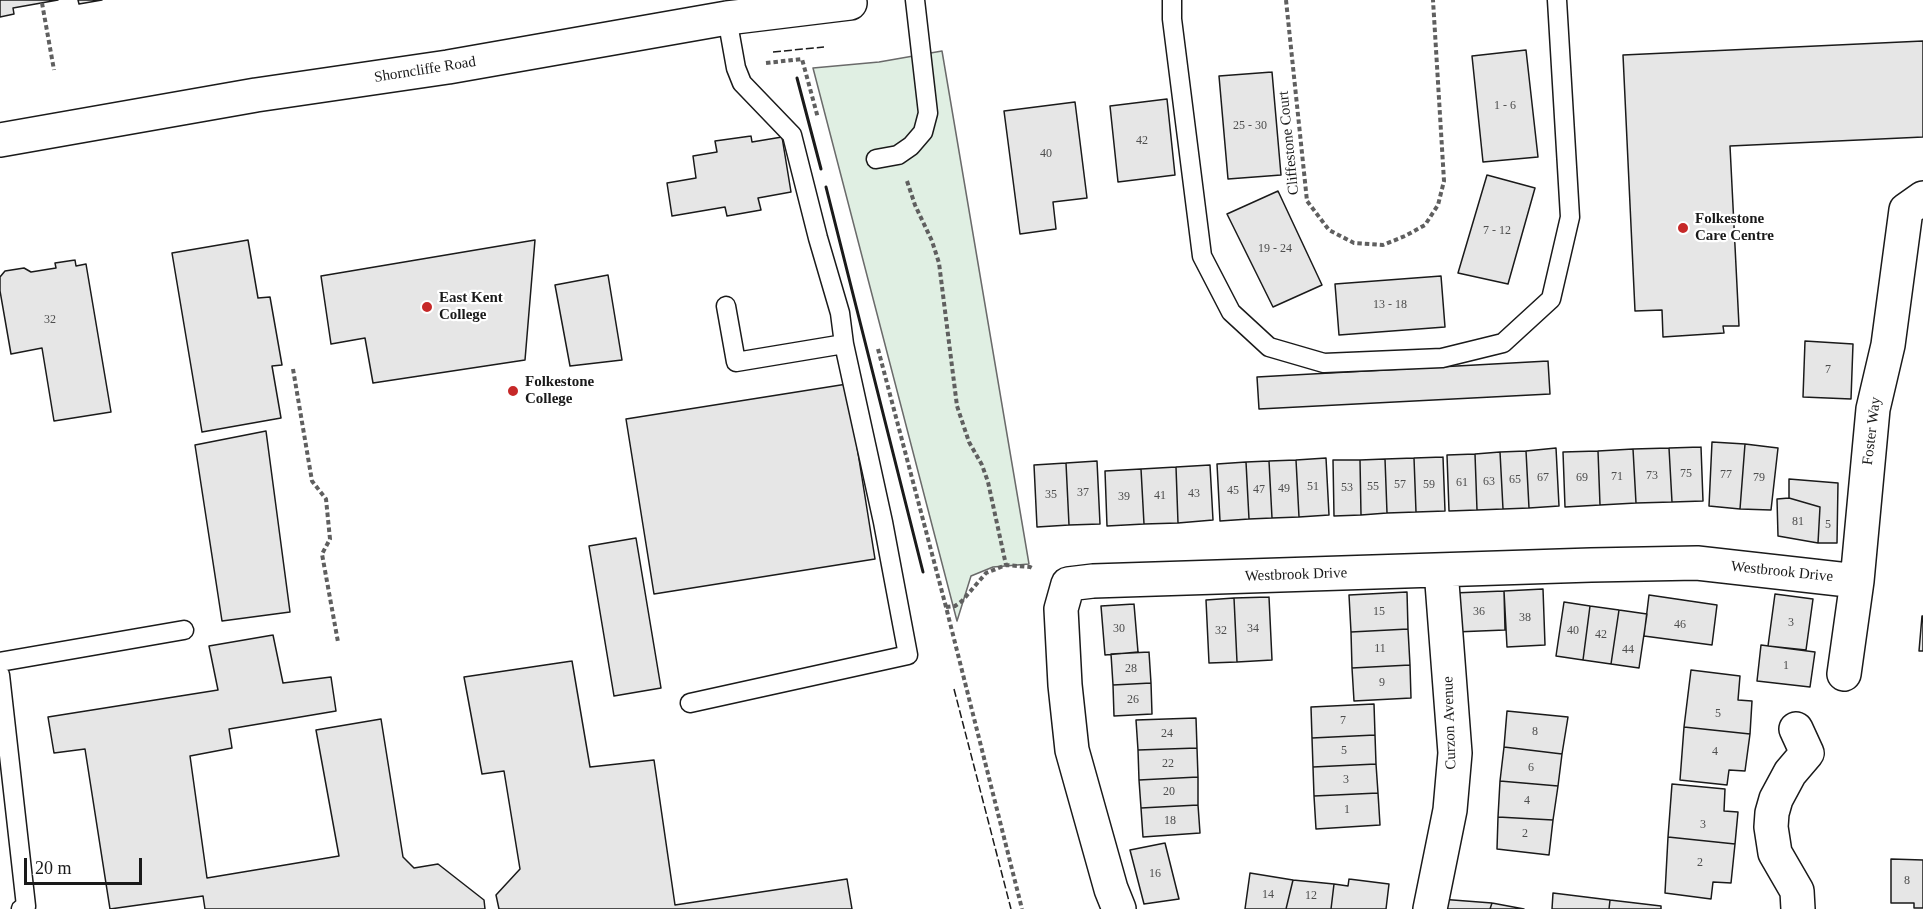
<!DOCTYPE html>
<html>
<head>
<meta charset="utf-8">
<style>
  body { margin:0 }
  #map { position:relative; width:1923px; height:909px; overflow:hidden; background:#fff; font-family:Georgia,serif }
  canvas { display:block }
  .scale { position:absolute; left:24px; top:858px; width:118px; height:27px; box-sizing:border-box; border:3px solid #1a1a1a; border-top:0; padding-left:8px; font-size:18px; line-height:21px; white-space:nowrap; color:#1a1a1a; -webkit-text-stroke:4px #fff; paint-order:stroke }
</style>
</head>
<body>
<div id="map">
<canvas width="1923" height="909"></canvas>
<div class="scale">20 m</div>
</div>
<script>
const g = document.querySelector('canvas').getContext('2d');
g.lineJoin = 'round';
function fillPath(path, color) {
  g.fillStyle = color;
  g.fill(path, 'evenodd');
}
function shape(rows) {
  const path = new Path2D();
  for (const r of rows) {
    path.moveTo(r[0], r[1]);
    for (let i = 2; i < r.length; i += 2) path.lineTo(r[i], r[i + 1]);
  }
  return path;
}
function strokePath(path, color, width, dash) {
  g.strokeStyle = color;
  g.lineWidth = width;
  g.lineCap = dash ? 'butt' : 'round';
  g.setLineDash(dash || []);
  g.stroke(path);
}
function write(font, color, halo, rows, align = 'center') {
  g.font = font + ' Georgia,serif';
  g.lineWidth = 4.5;
  g.setLineDash([]);
  g.textBaseline = 'middle';
  g.strokeStyle = halo;
  g.fillStyle = color;
  for (const [text, x, y, turn = 0] of rows) {
    g.save();
    g.translate(x, y);
    g.rotate((+turn || 0) * Math.PI / 180);
    g.textAlign = isNaN(turn) ? turn : align;
    if (halo) g.strokeText(text, 0, 0);
    g.fillText(text, 0, 0);
    g.restore();
  }
}
const green = shape([
  [942,51,1029,564,993,567,971,576,957,621,813,68,879,62,942,51]
]);
fillPath(green, '#e0efe3');
strokePath(green, '#6a6a6a', 1.5);
const building = shape([
  [0,0,58,0,13,8,14,14,0,17,0,0],
  [78,0,102,0,79,4,78,0],
  [1923,41,1923,137,1730,146,1739,326,1723,326,1724,333,1663,337,1662,310,1635,311,1623,55,1923,41],
  [1526,50,1538,157,1483,162,1472,56,1526,50],
  [1272,72,1281,175,1228,179,1219,76,1272,72],
  [1167,99,1175,175,1118,182,1110,106,1167,99],
  [1075,102,1087,198,1053,202,1056,229,1020,234,1004,111,1075,102],
  [751,136,752,142,782,137,791,192,758,198,761,210,727,216,725,207,672,216,667,183,696,178,693,156,717,152,715,141,751,136],
  [1487,175,1535,188,1508,284,1458,273,1487,175],
  [1278,191,1322,285,1273,307,1227,214,1278,191],
  [248,240,258,298,270,297,282,365,272,366,281,418,202,432,172,253,248,240],
  [535,240,525,360,373,383,365,338,331,344,321,276,535,240],
  [75,260,76,266,86,264,111,412,54,421,42,348,11,354,0,291,0,277,5,271,24,268,31,272,56,268,55,263,75,260],
  [608,275,622,360,570,366,555,285,608,275],
  [1441,276,1445,327,1339,335,1335,284,1441,276],
  [1805,341,1853,344,1851,399,1803,397,1805,341],
  [1548,361,1550,394,1259,409,1257,377,1548,361],
  [847,384,875,559,654,594,626,419,847,384],
  [266,431,290,612,222,621,195,445,266,431],
  [1712,442,1745,444,1740,509,1709,506,1712,442],
  [1745,444,1778,448,1771,510,1740,509,1745,444],
  [1701,447,1703,501,1672,502,1669,448,1701,447],
  [1556,448,1559,506,1529,508,1526,451,1556,448],
  [1669,448,1672,502,1636,503,1633,449,1669,448],
  [1633,449,1636,503,1600,505,1598,451,1633,449],
  [1526,451,1529,508,1503,509,1500,452,1526,451],
  [1598,451,1600,505,1565,507,1563,452,1598,451],
  [1500,452,1503,509,1477,510,1475,454,1500,452],
  [1475,454,1477,510,1449,511,1447,455,1475,454],
  [1443,457,1445,511,1416,512,1414,458,1443,457],
  [1326,458,1329,515,1299,517,1296,460,1326,458],
  [1414,458,1416,512,1387,513,1385,459,1414,458],
  [1385,459,1387,513,1361,515,1360,460,1385,459],
  [1296,460,1299,517,1272,518,1269,461,1296,460],
  [1333,460,1360,460,1361,515,1334,516,1333,460],
  [1097,461,1100,524,1069,525,1066,463,1097,461],
  [1269,461,1272,518,1249,519,1246,462,1269,461],
  [1246,462,1249,519,1220,521,1217,464,1246,462],
  [1066,463,1069,525,1037,527,1034,465,1066,463],
  [1210,465,1213,520,1178,523,1176,467,1210,465],
  [1176,467,1178,523,1144,524,1141,469,1176,467],
  [1141,469,1144,524,1107,526,1105,471,1141,469],
  [1789,479,1838,483,1837,543,1818,543,1820,507,1789,498,1789,479],
  [1789,498,1820,507,1818,543,1778,536,1777,499,1789,498],
  [636,538,661,688,614,696,589,546,636,538],
  [1543,589,1545,645,1507,647,1504,591,1543,589],
  [1504,591,1505,630,1455,632,1453,593,1504,591],
  [1407,592,1408,629,1351,632,1349,595,1407,592],
  [1775,594,1813,599,1806,650,1768,646,1775,594],
  [1649,595,1717,605,1712,645,1644,636,1649,595],
  [1269,597,1272,660,1237,662,1234,598,1269,597],
  [1234,598,1237,662,1209,663,1206,600,1234,598],
  [1564,602,1590,606,1583,660,1556,656,1564,602],
  [1134,604,1138,652,1105,655,1101,606,1134,604],
  [1590,606,1619,610,1611,664,1583,660,1590,606],
  [1619,610,1647,614,1639,668,1611,664,1619,610],
  [1922,616,1923,616,1923,651,1919,651,1922,616],
  [1408,629,1410,665,1352,668,1351,632,1408,629],
  [273,635,283,683,331,677,336,711,229,729,232,748,190,756,207,878,339,856,316,730,381,719,403,857,414,868,438,864,484,900,485,909,205,909,203,896,110,909,85,749,54,753,48,717,218,690,209,646,273,635],
  [1761,645,1815,652,1810,687,1757,681,1761,645],
  [1149,652,1151,683,1113,685,1111,654,1149,652],
  [572,661,590,767,654,760,675,905,847,879,852,909,499,909,496,895,520,869,504,771,482,774,464,677,572,661],
  [1410,665,1411,698,1354,701,1352,668,1410,665],
  [1691,670,1740,676,1738,700,1752,701,1750,734,1684,727,1691,670],
  [1151,683,1152,714,1114,716,1113,685,1151,683],
  [1374,704,1375,735,1312,738,1311,707,1374,704],
  [1507,711,1568,717,1562,754,1504,747,1507,711],
  [1196,718,1197,748,1138,750,1136,720,1196,718],
  [1684,727,1750,734,1745,771,1729,770,1727,785,1680,780,1684,727],
  [1375,735,1376,764,1313,767,1312,738,1375,735],
  [1504,747,1562,754,1558,786,1500,781,1504,747],
  [1197,748,1198,777,1139,780,1138,750,1197,748],
  [1376,764,1378,793,1314,796,1313,767,1376,764],
  [1198,777,1198,805,1141,808,1139,780,1198,777],
  [1500,781,1558,786,1553,820,1498,817,1500,781],
  [1672,784,1725,789,1724,811,1738,812,1735,844,1668,837,1672,784],
  [1378,793,1380,825,1316,829,1314,796,1378,793],
  [1198,805,1200,833,1143,837,1141,808,1198,805],
  [1498,817,1553,820,1549,855,1497,849,1498,817],
  [1668,837,1735,844,1731,883,1713,882,1711,899,1665,893,1668,837],
  [1165,843,1179,899,1144,904,1130,850,1165,843],
  [1891,859,1923,860,1923,908,1914,908,1914,903,1891,903,1891,859],
  [1250,873,1293,880,1286,909,1245,909,1250,873],
  [1349,879,1389,884,1386,909,1331,909,1334,884,1348,886,1349,879],
  [1293,880,1334,884,1331,909,1286,909,1293,880],
  [1553,893,1610,900,1609,909,1552,909,1553,893],
  [1440,899,1492,903,1490,909,1439,909,1440,899],
  [1610,900,1661,906,1661,909,1609,909,1610,900],
  [1492,903,1524,909,1490,909,1492,903]
]);
fillPath(building, '#e6e6e6');
strokePath(building, '#1a1a1a', 1.5);
const lane = shape([
  [1172,0,1172,19,1202,256,1231,312,1269,347,1324,363,1442,358,1503,343,1551,299,1570,217,1557,0],
  [876,159,898,155,911,146,923,132,928,113,915,0],
  [726,306,736,362,844,344],
  [0,662,184,630],
  [0,675,26,906,21,909],
  [690,703,908,655,883,522,844,344,840,313,818,238,792,135,742,83,736,68,727,18]
]);
const street = shape([
  [1844,674,1857,581,1873,409,1888,345,1906,210,1923,198],
  [1796,729,1807,753,1790,773,1776,799,1772,813,1771,827,1775,853,1797,891,1798,909],
  [1119,909,1111,889,1072,750,1065,685,1061,609,1068,584,1093,581,1591,565,1697,563,1857,581],
  [1430,909,1450,810,1455,753,1441,570]
]);
const highway = shape([
  [0,140,256,95,448,67,727,18,850,3,849,0]
]);
strokePath(lane, '#1a1a1a', 21);
strokePath(street, '#1a1a1a', 36);
strokePath(highway, '#1a1a1a', 36);
strokePath(shape([
  [1286,0,1307,201,1329,230,1354,243,1383,245,1405,236,1425,225,1438,205,1444,181,1433,0],
  [42,3,54,70],
  [766,63,802,59,818,118],
  [907,181,915,205,932,241,939,263,957,406,969,442,982,465,988,482,1006,565],
  [878,349,946,607,1022,909],
  [293,369,312,481,326,499,330,539,322,554,338,642],
  [946,607,955,606,962,601,986,573,1006,565,1030,567,1034,569]
]), '#5f5f5f', 4, [4.5, 3]);
strokePath(lane, '#fff', 18);
strokePath(street, '#fff', 33);
strokePath(highway, '#fff', 33);
strokePath(shape([
  [773,52,824,47],
  [954,689,1011,909]
]), '#1a1a1a', 1.5, [8, 3]);
strokePath(shape([
  [797,78,821,169],
  [826,187,923,572]
]), '#1a1a1a', 3);
for (const [x, y, r, color] of [
  [1683,228,6,"#c62828"],
  [427,307,6,"#c62828"],
  [513,391,6,"#c62828"]
]) {
  const dot = new Path2D();
  dot.arc(x, y, r, 0, 2 * Math.PI);
  g.fillStyle = color;
  g.fill(dot);
  strokePath(dot, '#fff', 2);
}
write('12px', '#4d4d4d', null, [
  ["1 - 6",1505,106],
  ["25 - 30",1250,126],
  ["42",1142,141],
  ["40",1046,154],
  ["7 - 12",1497,231],
  ["19 - 24",1275,249],
  ["13 - 18",1390,305],
  ["32",50,320],
  ["7",1828,370],
  ["75",1686,474],
  ["77",1726,475],
  ["73",1652,476],
  ["71",1617,477],
  ["67",1543,478],
  ["69",1582,478],
  ["79",1759,478],
  ["65",1515,480],
  ["63",1489,482],
  ["61",1462,483],
  ["57",1400,485],
  ["59",1429,485],
  ["51",1313,487],
  ["55",1373,487],
  ["53",1347,488],
  ["49",1284,489],
  ["47",1259,490],
  ["45",1233,491],
  ["37",1083,493],
  ["43",1194,494],
  ["35",1051,495],
  ["41",1160,496],
  ["39",1124,497],
  ["81",1798,522],
  ["5",1828,525],
  ["15",1379,612],
  ["36",1479,612],
  ["38",1525,618],
  ["3",1791,623],
  ["46",1680,625],
  ["30",1119,629],
  ["34",1253,629],
  ["32",1221,631],
  ["40",1573,631],
  ["42",1601,635],
  ["11",1380,649],
  ["44",1628,650],
  ["1",1786,666],
  ["28",1131,669],
  ["9",1382,683],
  ["26",1133,700],
  ["5",1718,714],
  ["7",1343,721],
  ["8",1535,732],
  ["24",1167,734],
  ["5",1344,751],
  ["4",1715,752],
  ["22",1168,764],
  ["6",1531,768],
  ["3",1346,780],
  ["20",1169,792],
  ["4",1527,801],
  ["1",1347,810],
  ["18",1170,821],
  ["3",1703,825],
  ["2",1525,834],
  ["2",1700,863],
  ["16",1155,874],
  ["8",1907,881],
  ["14",1268,895],
  ["12",1311,896]
]);
write('15px', '#1a1a1a', '#fff', [
  ["Shorncliffe Road",425,70,-9],
  ["Cliffestone Court",1289,143,-96],
  ["Foster Way",1872,431,-83],
  ["Westbrook Drive",1782,572,6],
  ["Westbrook Drive",1296,575,-2],
  ["Curzon Avenue",1450,723,-92]
]);
write('bold 15px', '#1a1a1a', '#fff', [
  ["Folkestone",1695,219],
  ["Care Centre",1695,236],
  ["East Kent",439,298],
  ["College",439,315],
  ["Folkestone",525,382],
  ["College",525,399]
], 'left');
</script>
</body>
</html>
